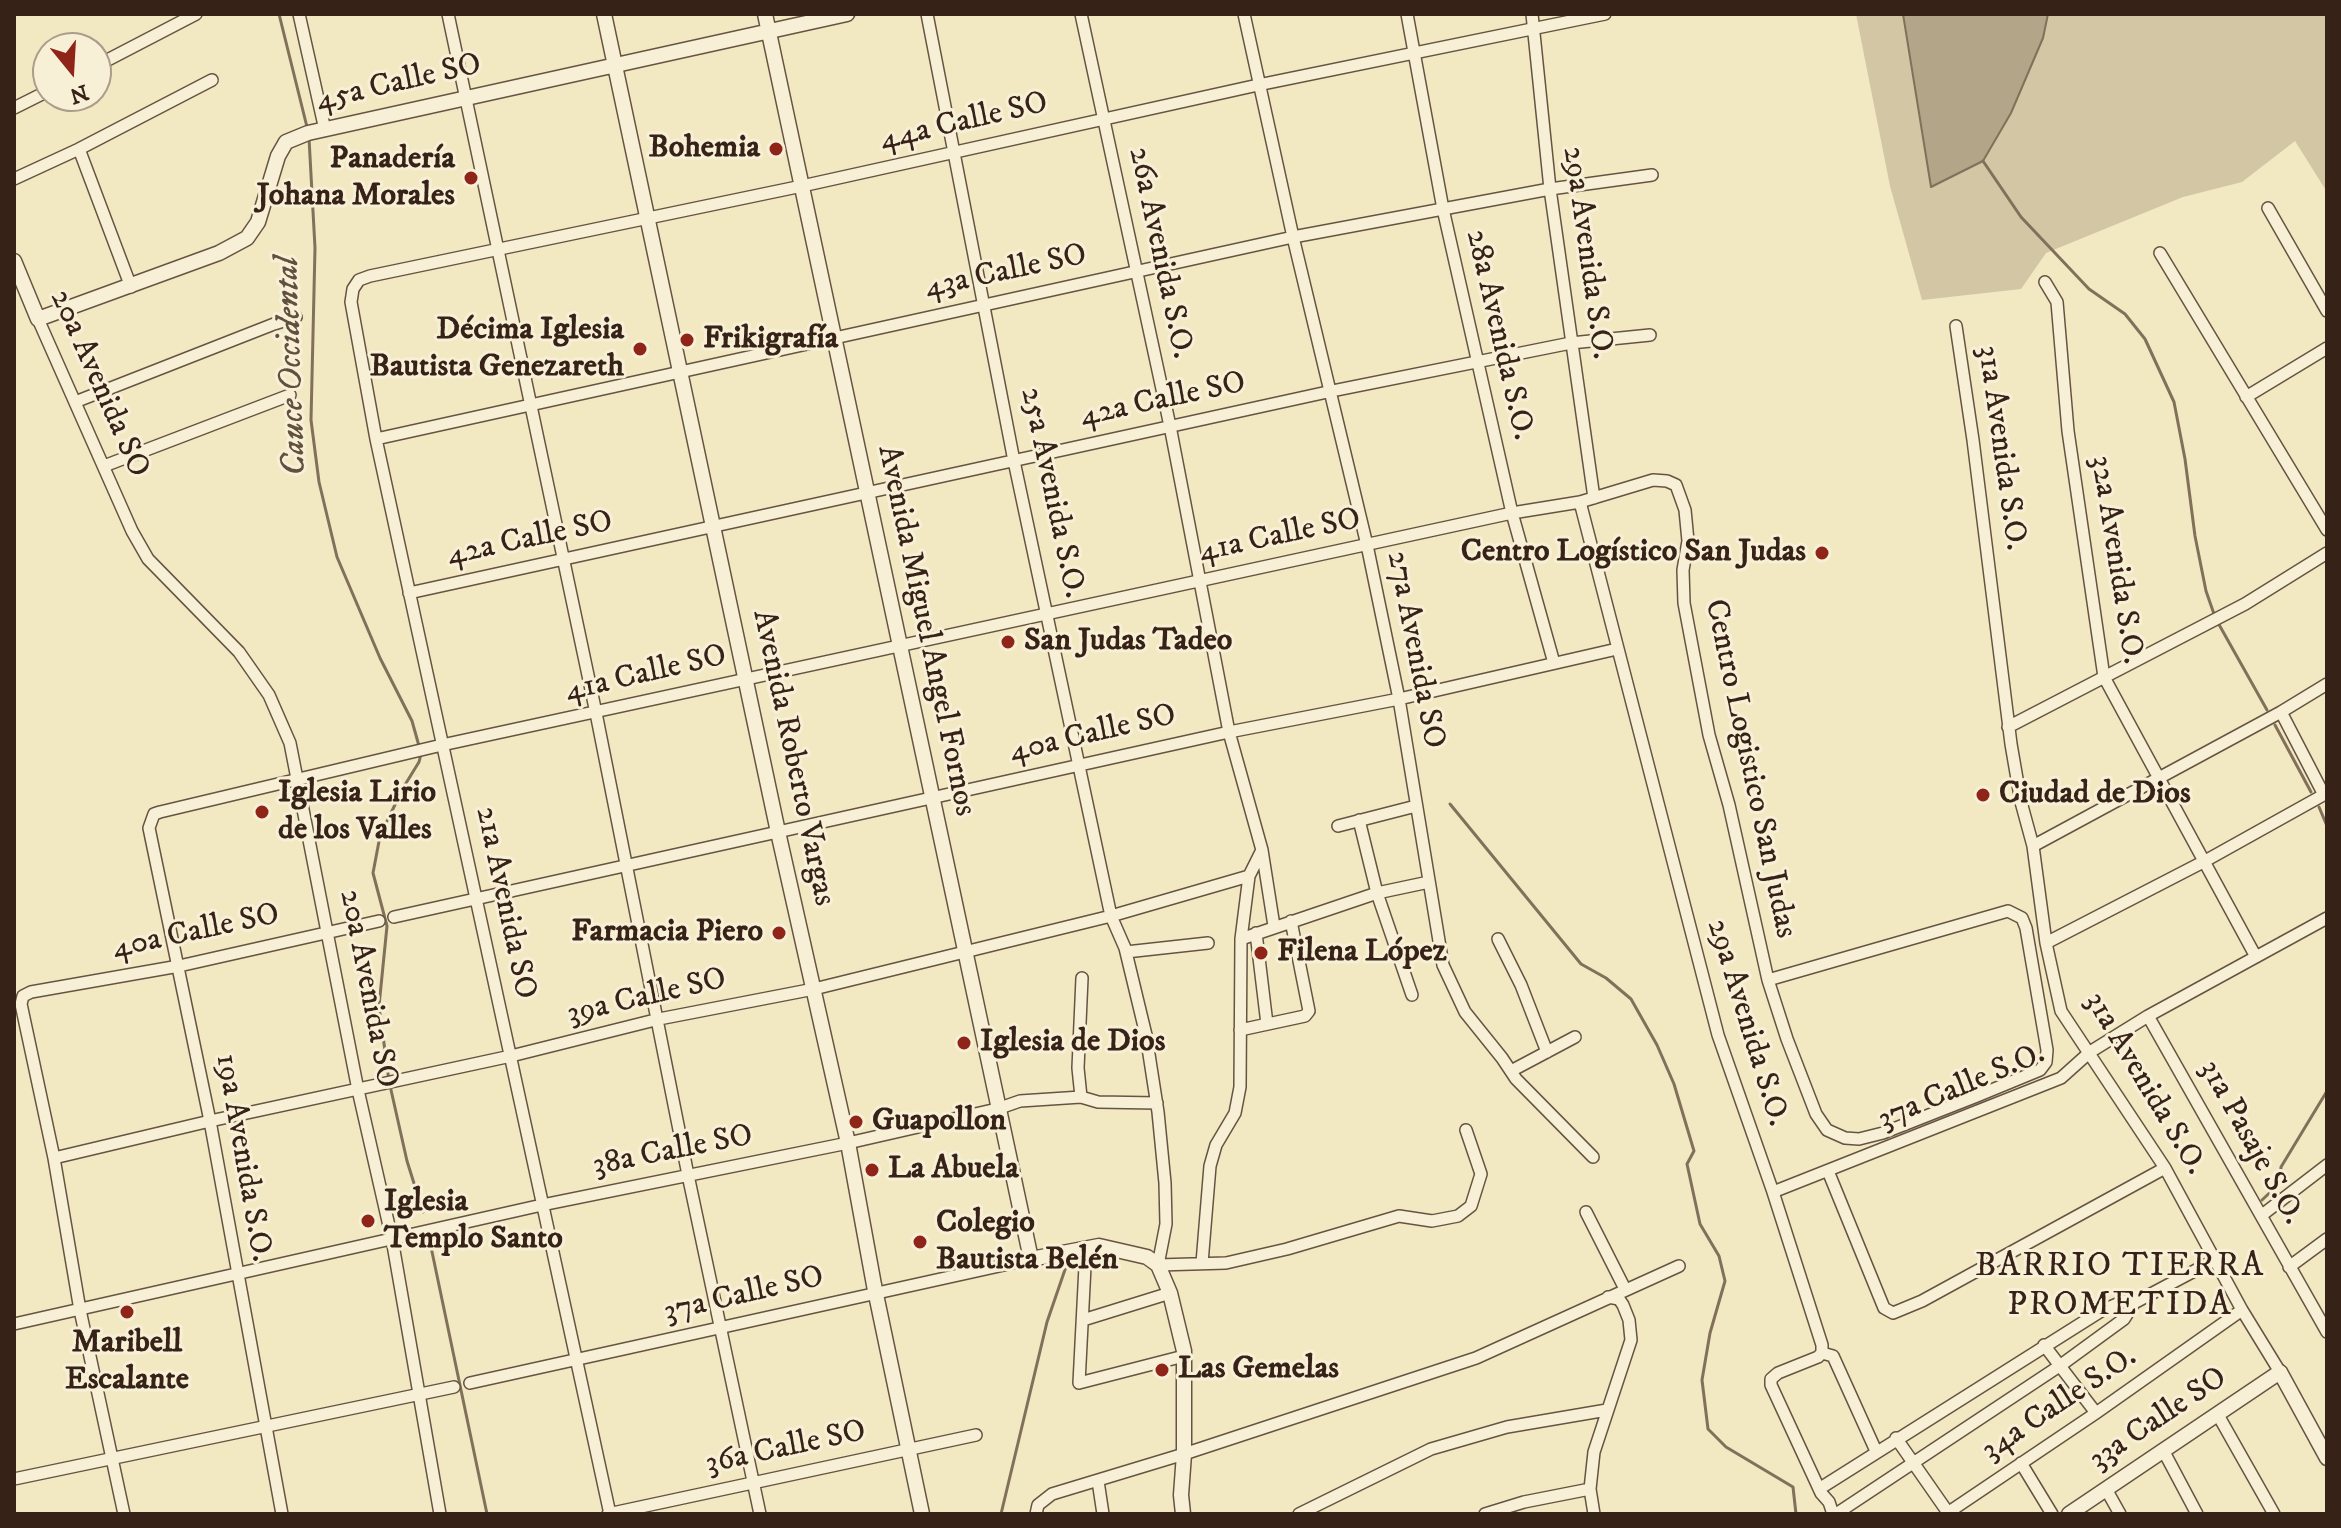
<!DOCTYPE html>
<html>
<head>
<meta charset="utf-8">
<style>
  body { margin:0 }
  #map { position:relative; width:2341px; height:1528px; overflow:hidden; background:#f2e8c2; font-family:"IM FELL DW Pica",serif }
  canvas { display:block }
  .frame { position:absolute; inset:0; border:16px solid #372217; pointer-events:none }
  .north { position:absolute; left:32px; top:32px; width:80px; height:80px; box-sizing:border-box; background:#f7f0d7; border:2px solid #aa9e8a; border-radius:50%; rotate:162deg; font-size:22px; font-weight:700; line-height:32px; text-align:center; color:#372217 }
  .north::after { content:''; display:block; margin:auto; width:28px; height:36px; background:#8f2418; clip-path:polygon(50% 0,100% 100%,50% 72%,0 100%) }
</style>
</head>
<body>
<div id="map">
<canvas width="2341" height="1528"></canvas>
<div class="frame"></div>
<div class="north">N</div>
</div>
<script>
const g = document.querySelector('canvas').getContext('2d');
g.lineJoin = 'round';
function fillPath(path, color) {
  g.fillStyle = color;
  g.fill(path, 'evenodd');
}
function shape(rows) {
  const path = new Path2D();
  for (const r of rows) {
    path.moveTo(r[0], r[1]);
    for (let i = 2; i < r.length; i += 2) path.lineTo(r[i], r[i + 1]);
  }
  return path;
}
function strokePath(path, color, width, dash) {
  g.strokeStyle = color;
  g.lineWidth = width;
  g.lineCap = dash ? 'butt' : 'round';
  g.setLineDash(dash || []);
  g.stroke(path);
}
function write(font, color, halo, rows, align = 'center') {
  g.font = font + ' "IM FELL DW Pica",serif';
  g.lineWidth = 6;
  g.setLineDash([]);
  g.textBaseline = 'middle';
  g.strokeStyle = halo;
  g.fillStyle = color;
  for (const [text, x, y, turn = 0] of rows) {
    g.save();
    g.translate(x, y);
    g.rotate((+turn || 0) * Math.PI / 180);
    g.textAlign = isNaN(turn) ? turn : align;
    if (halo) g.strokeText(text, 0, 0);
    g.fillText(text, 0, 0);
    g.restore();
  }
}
fillPath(shape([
  [1856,14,2327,14,2327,192,2295,141,2242,182,2183,197,2046,253,2021,289,1922,300,1890,186]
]), '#d2c6a5');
const water = shape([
  [1903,14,2048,14,2043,38,2011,113,1983,161,1931,187,1903,14]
]);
fillPath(water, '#b2a588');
strokePath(water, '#81715b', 2);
strokePath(shape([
  [279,14,307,127],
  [309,138,315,248,311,420,319,482,337,557,380,658,412,721,419,746],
  [1983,161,2021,217,2089,289,2125,314,2145,339,2174,402,2185,459,2195,536,2206,591,2214,614],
  [2217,621,2267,710],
  [2275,725,2311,792],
  [421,754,419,762,403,788,380,836,373,873,387,926,379,1006,389,1081,407,1161,423,1212],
  [1450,804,1581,964,1606,978,1631,999,1657,1045,1674,1084,1694,1151,1687,1164,1700,1224,1719,1256,1725,1281,1710,1333,1702,1380,1708,1429,1726,1447,1793,1487,1796,1514],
  [2319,807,2327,826],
  [2262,1200,2280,1183,2281,1167,2327,1091],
  [431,1247,487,1514],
  [1001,1514,1047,1322,1069,1258]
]), '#81715b', 3);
const minor = shape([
  [299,14,325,130],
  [448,14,596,713,688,1175,760,1514],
  [927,14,1014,461,1111,916,1125,948,1146,1035,1158,1112,1165,1183,1166,1224,1158,1265,1226,1263,1287,1249,1399,1216,1432,1221,1458,1216,1471,1206,1481,1174,1466,1130],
  [1081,14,1170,426,1229,732,1262,850,1274,926],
  [1244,14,1293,237,1367,545,1399,699,1443,965,1465,1012,1502,1058,1516,1079,1593,1157],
  [1407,14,1443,209,1512,513,1554,663],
  [1532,14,1550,189,1594,498],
  [96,66,196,14],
  [14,108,48,91],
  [79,149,131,287],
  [14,179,79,149,212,80],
  [2268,208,2327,311],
  [2160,253,2327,530],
  [2045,282,2057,302,2068,431,2104,677,2256,957],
  [38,319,132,531,148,559,239,652,269,695,290,743,358,1090,392,1239,440,1514],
  [1956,326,1973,440,2011,744,2021,802,2033,846,2046,943,2061,1011,2165,1168,2242,1310,2280,1372],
  [2246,397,2327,348],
  [75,402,274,324,296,317],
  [376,439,1293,237,1550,189,1652,175],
  [104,466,290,395],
  [1580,502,1718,1035,1773,1192,1822,1345,1822,1353,1818,1357,1778,1373,1771,1379,1771,1385,1821,1493,1829,1502,1833,1514],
  [409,593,1332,391,1571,343,1650,335],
  [2281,712,2324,795],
  [2008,727,2245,604,2327,553],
  [1359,820,1377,893,1412,995],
  [1338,826,1416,806],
  [2033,846,2281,712,2327,684],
  [394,917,1229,732,1399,699,1617,649],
  [1256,933,1267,1024],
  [1241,939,1377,893,1429,882],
  [1498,939,1521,985,1547,1052],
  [2046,943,2205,861,2327,793],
  [1126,952,1208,943],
  [2148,1016,2327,1332],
  [1240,1030,1305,1016,1309,1011,1291,921],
  [1511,1071,1575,1037],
  [1081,1097,1078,1068,1082,978],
  [54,1158,210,1121,511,1056,659,1019,814,989,1111,916,1249,876],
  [1828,1171,1884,1308,1893,1313,1922,1301,2165,1168],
  [1773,1192,2061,1078,2090,1052,2148,1016,2327,918],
  [1586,1212,1625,1289],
  [2262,1215,2327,1165],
  [1086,1247,1079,1383,1184,1356],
  [1202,1263,1210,1166,1216,1145,1235,1113,1240,1087,1241,939,1249,876,1262,850],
  [2289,1267,2327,1239],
  [1083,1320,1170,1293],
  [14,1324,542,1205,848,1143,997,1109,1020,1101,1081,1097,1098,1102,1157,1103],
  [2044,1345,2096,1413],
  [1822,1353,1833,1356,1876,1451],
  [470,1383,1031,1259],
  [2218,1415,2274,1514],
  [1896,1438,1949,1514],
  [2163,1450,2197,1514],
  [2021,1463,2052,1514],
  [14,1479,454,1387],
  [1098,1481,1103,1514],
  [1819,1489,2101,1311,2124,1301,2134,1303],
  [2106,1489,2120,1514],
  [124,1514,80,1310,54,1158,21,1004,23,996,31,992,179,966,379,921],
  [282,1514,210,1121,149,828,154,814,160,812,442,745,1512,513,1580,502,1653,480,1667,481,1676,485,1685,510,1688,541,1683,570,1684,603,1709,735,1729,805,1768,980,1787,1039,1816,1114,1827,1130,1845,1138,1859,1139,1883,1133,1977,1096,2040,1070,2046,1062,2047,1050,2026,928,2022,918,2008,911,1768,980],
  [608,1514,976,1435],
  [610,1514,376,439,351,302,353,289,359,280,370,276,802,186,1258,85,1605,14],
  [1036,1514,1038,1505,1052,1494,1184,1454,1476,1358,1679,1266],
  [1299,1514,1431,1449,1507,1427,1607,1410],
  [1485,1514,1524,1502,1590,1489],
  [1594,1514,1590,1489,1594,1452,1631,1340,1629,1320,1623,1305,1619,1299,1608,1297],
  [1836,1514,2061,1365,2124,1319,2134,1303,2215,1260],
  [1946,1514,2096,1413,2242,1310]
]);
const tertiary = shape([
  [604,14,778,832,848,1143,874,1285,922,1514],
  [765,14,1031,1259,1099,1246,1147,1257,1158,1265,1170,1293,1184,1351,1184,1454,1181,1495,1183,1514],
  [14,261,38,319,219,253,247,238,258,222,278,156,286,142,308,133,847,14],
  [2069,1514,2280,1372,2327,1458]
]);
strokePath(minor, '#665442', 14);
strokePath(tertiary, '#665442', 17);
strokePath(minor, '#f7f0d7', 11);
strokePath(tertiary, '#f7f0d7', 14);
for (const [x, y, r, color] of [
  [776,149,8,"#8f2418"],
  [471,178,8,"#8f2418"],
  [687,340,8,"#8f2418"],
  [640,349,8,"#8f2418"],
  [1822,553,8,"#8f2418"],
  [1008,642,8,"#8f2418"],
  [1983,795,8,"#8f2418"],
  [262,812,8,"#8f2418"],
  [779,933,8,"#8f2418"],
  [1261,953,8,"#8f2418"],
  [964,1043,8,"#8f2418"],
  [856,1122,8,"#8f2418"],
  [872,1170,8,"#8f2418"],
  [368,1221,8,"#8f2418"],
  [920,1242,8,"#8f2418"],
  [127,1312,8,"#8f2418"],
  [1162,1370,8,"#8f2418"]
]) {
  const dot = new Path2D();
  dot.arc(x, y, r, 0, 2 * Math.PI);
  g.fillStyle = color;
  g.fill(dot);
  strokePath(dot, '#f7f0d7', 3);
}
write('32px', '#372217', '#f7f0d7', [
  ["45a Calle SO",399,84,-13],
  ["44a Calle SO",964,123,-13],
  ["26a Avenida S.O.",1159,253,78],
  ["29a Avenida S.O.",1586,253,82],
  ["43a Calle SO",1006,273,-12],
  ["28a Avenida S.O.",1498,335,77],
  ["20a Avenida SO",98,384,66],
  ["42a Calle SO",1163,401,-12],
  ["31a Avenida S.O.",2000,448,82],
  ["25a Avenida S.O.",1051,493,78],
  ["41a Calle SO",1280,537,-12],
  ["42a Calle SO",530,540,-12],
  ["32a Avenida S.O.",2115,560,81],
  ["Avenida Miguel Angel Fornos",925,631,78],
  ["27a Avenida SO",1414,650,79],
  ["41a Calle SO",646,675,-13],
  ["40a Calle SO",1093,735,-13],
  ["Avenida Roberto Vargas",792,758,78],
  ["Centro Logistico San Judas",1749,769,78],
  ["21a Avenida SO",504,903,78],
  ["40a Calle SO",196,933,-12],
  ["20a Avenida SO",367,989,79],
  ["39a Calle SO",647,998,-13],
  ["29a Avenida S.O.",1746,1023,73],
  ["31a Avenida S.O.",2144,1084,59],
  ["37a Calle S.O.",1962,1088,-23],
  ["31a Pasaje S.O.",2250,1143,61],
  ["38a Calle SO",673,1152,-11],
  ["19a Avenida S.O.",242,1158,80],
  ["37a Calle SO",744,1296,-13],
  ["34a Calle S.O.",2060,1405,-34],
  ["33a Calle SO",2159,1420,-34],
  ["36a Calle SO",786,1449,-12]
]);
write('bold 32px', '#372217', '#f7f0d7', [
  ["Bohemia",760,149,"right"],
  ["Panadería",455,160,"right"],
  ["Johana Morales",455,197,"right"],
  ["Décima Iglesia",624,331,"right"],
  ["Bautista Genezareth",624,368,"right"],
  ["Frikigrafía",703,340],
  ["Centro Logístico San Judas",1806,553,"right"],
  ["San Judas Tadeo",1024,642],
  ["Iglesia Lirio",278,794],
  ["de los Valles",278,831],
  ["Ciudad de Dios",1999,795],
  ["Farmacia Piero",763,933,"right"],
  ["Filena López",1277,953],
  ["Iglesia de Dios",980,1043],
  ["Guapollon",872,1122],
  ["La Abuela",888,1170],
  ["Iglesia",384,1203],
  ["Templo Santo",384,1240],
  ["Colegio",936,1224],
  ["Bautista Belén",936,1261],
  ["Maribell",127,1344,"center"],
  ["Escalante",127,1381,"center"],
  ["Las Gemelas",1178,1370]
], 'left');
write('italic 34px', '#62503f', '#f7f0d7', [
  ["Cauce Occidental",293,366,-92]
]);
g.letterSpacing = '2px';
write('34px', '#372217', '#f7f0d7', [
  ["BARRIO TIERRA",2120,1268],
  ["PROMETIDA",2120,1307]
]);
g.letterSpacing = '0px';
</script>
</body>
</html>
